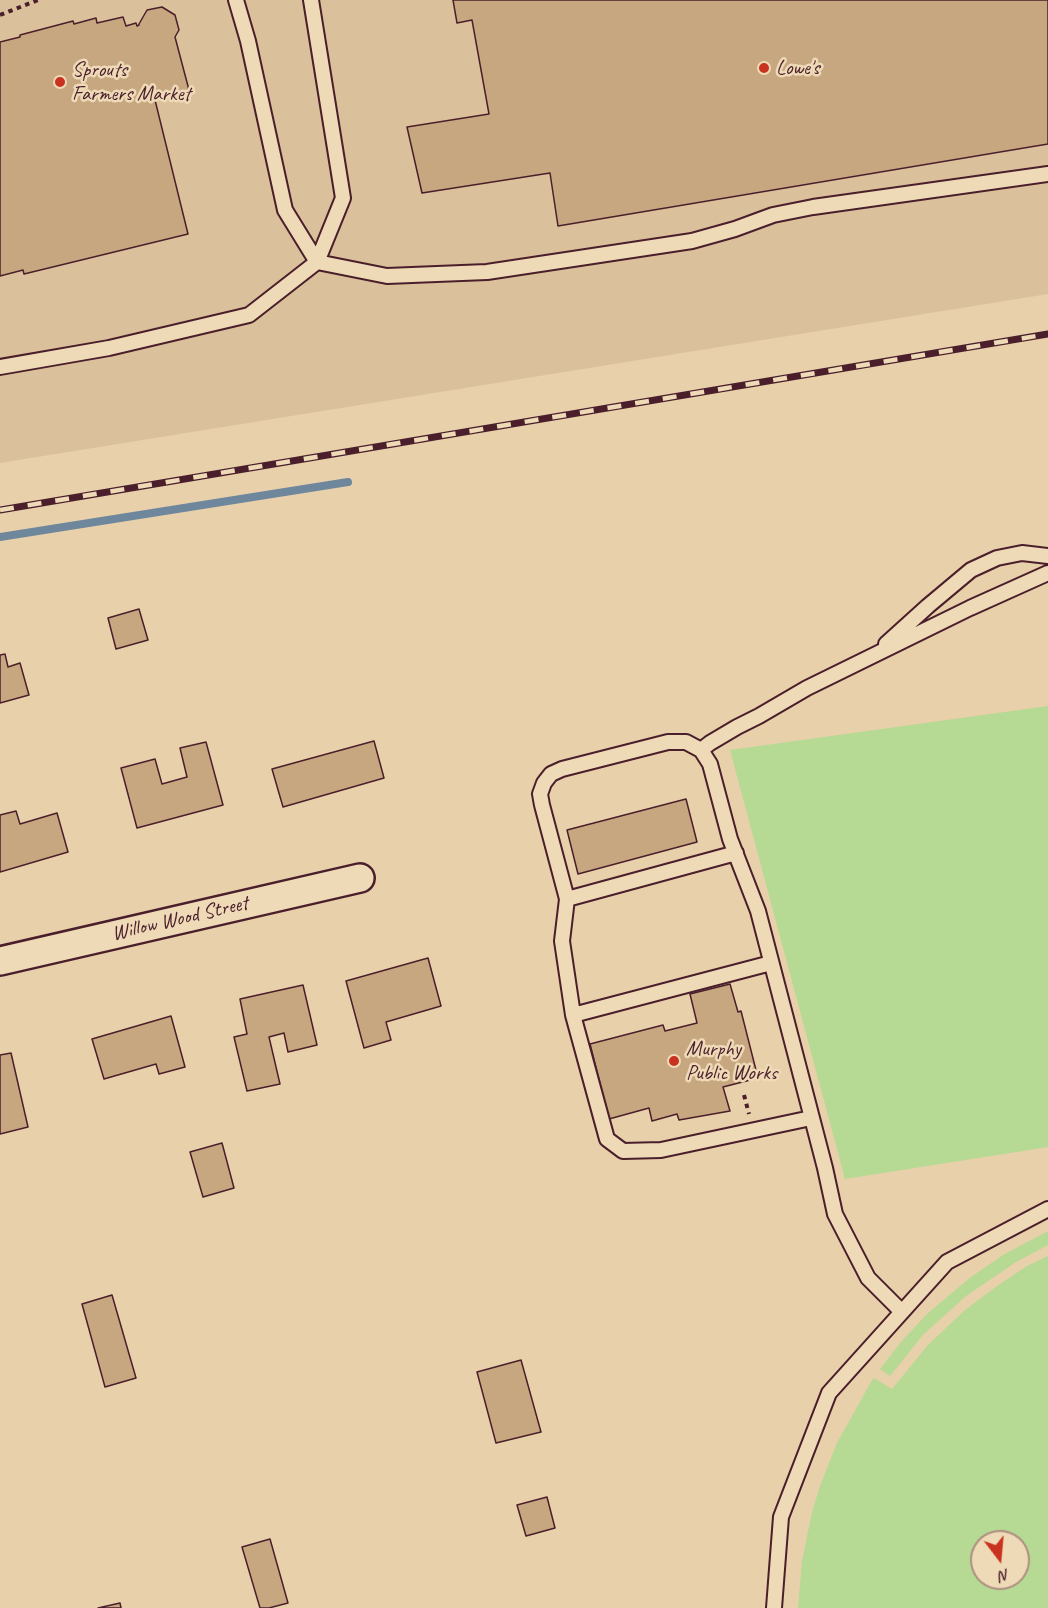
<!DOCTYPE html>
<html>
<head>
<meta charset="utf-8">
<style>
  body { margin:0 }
  #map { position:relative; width:1048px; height:1608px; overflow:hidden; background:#e8d0aa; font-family:Caveat,sans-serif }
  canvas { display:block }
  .north { position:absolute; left:970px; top:1530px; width:60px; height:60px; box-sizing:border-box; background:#efdab8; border:2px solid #ad8f80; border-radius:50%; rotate:164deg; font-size:16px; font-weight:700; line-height:24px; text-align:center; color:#4a1f2b }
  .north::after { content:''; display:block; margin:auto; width:21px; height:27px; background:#c8321e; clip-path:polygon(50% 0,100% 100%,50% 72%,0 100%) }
</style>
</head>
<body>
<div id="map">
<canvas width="1048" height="1608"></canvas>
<div class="north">N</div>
</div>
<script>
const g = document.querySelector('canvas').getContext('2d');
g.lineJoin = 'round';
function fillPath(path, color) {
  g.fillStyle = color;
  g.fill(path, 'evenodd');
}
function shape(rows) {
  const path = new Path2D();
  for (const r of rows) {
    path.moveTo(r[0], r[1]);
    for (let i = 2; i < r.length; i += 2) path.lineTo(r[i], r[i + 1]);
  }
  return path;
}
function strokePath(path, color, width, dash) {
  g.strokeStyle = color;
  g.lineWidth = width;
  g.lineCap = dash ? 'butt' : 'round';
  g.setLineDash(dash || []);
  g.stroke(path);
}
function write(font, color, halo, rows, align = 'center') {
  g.font = font + ' Caveat,sans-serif';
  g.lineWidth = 5;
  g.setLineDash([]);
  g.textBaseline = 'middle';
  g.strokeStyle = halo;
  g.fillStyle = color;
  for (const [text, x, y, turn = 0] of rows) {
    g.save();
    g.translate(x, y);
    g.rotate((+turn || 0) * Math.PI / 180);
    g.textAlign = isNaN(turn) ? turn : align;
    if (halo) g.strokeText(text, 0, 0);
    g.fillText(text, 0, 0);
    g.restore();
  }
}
fillPath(shape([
  [0,0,1048,0,1048,294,0,463]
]), '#dbc19b');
fillPath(shape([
  [1048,706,1048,1147,845,1179,730,750],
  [1048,1231,1048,1245,1016,1262,966,1296,923,1335,890,1376,880,1369,901,1342,927,1314,971,1277,1003,1255],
  [1048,1256,1048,1608,798,1608,802,1561,812,1512,820,1486,837,1443,871,1382,874,1378,892,1389,928,1345,965,1310,997,1286,1027,1266],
  [982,1542,1018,1542,1018,1578,982,1578]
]), '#b6d993');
strokePath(shape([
  [0,537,348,482]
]), '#6f879d', 8);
const building = shape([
  [453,0,1048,0,1048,144,558,226,550,173,422,193,407,127,489,114,472,20,457,23,453,0],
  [162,7,175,15,179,30,175,37,189,90,155,100,188,234,24,274,23,270,0,276,0,42,20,37,20,35,73,21,74,24,96,18,97,23,123,17,126,26,136,23,137,26,139,25,139,24,147,10,162,7],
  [139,609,148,640,116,649,108,618,139,609],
  [5,654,8,667,20,663,29,695,0,703,0,655,5,654],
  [374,741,384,778,283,807,272,769,374,741],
  [206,742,223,805,137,828,121,768,155,759,162,784,187,777,180,748,206,742],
  [686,799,697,842,578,874,567,830,686,799],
  [16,811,20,824,57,813,68,852,0,872,0,815,16,811],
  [428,958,441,1006,386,1022,391,1040,364,1048,346,981,428,958],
  [730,984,738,1012,741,1011,758,1078,723,1087,730,1111,679,1120,677,1114,652,1121,649,1108,609,1119,590,1044,663,1025,665,1031,697,1023,690,994,730,984],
  [303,985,317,1045,288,1052,284,1033,269,1037,280,1084,247,1091,234,1037,247,1034,240,999,303,985],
  [171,1016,185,1067,159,1074,156,1064,104,1079,92,1039,171,1016],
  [11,1053,28,1127,0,1134,0,1055,11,1053],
  [222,1143,234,1188,203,1197,190,1152,222,1143],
  [112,1295,136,1378,105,1387,82,1304,112,1295],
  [521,1360,541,1432,496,1443,477,1372,521,1360],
  [547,1497,555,1528,526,1536,517,1505,547,1497],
  [270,1539,288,1603,269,1608,260,1608,242,1547,270,1539],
  [120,1603,121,1608,98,1608,120,1603]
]);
fillPath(building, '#c7a77f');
strokePath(building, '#4a1f2b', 1.5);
const lane = shape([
  [236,0,248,41,285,210,317,262,387,276,487,272,692,241,735,229,773,215,813,207,1048,174],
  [0,367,109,348,249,315,317,262,343,198,311,0],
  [886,644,928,606,971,570,997,558,1022,553,1048,556],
  [701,750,710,743,737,727,759,716,807,688,970,608,1048,573],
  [567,899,736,853],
  [573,1015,771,963],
  [811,1118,661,1150,623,1151,607,1139,573,1015,562,941,567,899,542,805,540,794,544,783,551,774,562,769,668,742,686,742,701,750,710,764,730,839,758,911,825,1168,835,1214,868,1278,902,1312],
  [774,1608,781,1517,829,1393,947,1262,1048,1209]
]);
const street = shape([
  [0,961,360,878]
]);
strokePath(lane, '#4a1f2b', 18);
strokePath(street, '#4a1f2b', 32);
strokePath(shape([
  [0,15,38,0],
  [744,1095,749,1114]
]), '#4a1f2b', 4, [4.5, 4.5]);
strokePath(lane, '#efdab8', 14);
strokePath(street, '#efdab8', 27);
const rail = shape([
  [0,510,1048,334]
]);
strokePath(rail, '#4a1f2b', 7);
strokePath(rail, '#efdab8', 4.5, [14]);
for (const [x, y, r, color] of [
  [764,68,6,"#c8321e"],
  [60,82,6,"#c8321e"],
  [674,1061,6,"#c8321e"]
]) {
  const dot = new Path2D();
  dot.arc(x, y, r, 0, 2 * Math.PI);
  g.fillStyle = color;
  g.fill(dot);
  strokePath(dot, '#efdab8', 2);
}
write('21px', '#4a1f2b', '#efdab8', [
  ["Lowe's",776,68],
  ["Sprouts",72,70],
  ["Farmers Market",72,94],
  ["Murphy",686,1049],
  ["Public Works",686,1073]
], 'left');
write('21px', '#4a1f2b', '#efdab8', [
  ["Willow Wood Street",180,919,-13]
]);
</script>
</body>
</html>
